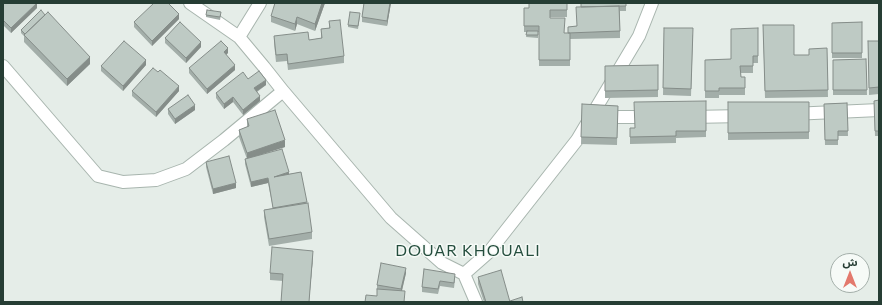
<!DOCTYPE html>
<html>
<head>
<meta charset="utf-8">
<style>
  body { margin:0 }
  #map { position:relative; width:882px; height:305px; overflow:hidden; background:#e5ede8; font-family:Commissioner,"Noto Sans Arabic",sans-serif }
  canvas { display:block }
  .frame { position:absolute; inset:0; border:4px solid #263d34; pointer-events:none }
  .north { position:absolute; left:830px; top:253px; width:40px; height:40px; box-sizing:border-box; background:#f6faf7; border:1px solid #a3aea9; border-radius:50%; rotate:0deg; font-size:11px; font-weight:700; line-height:16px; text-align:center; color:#263d34 }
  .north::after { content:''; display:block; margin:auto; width:14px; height:18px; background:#e3796d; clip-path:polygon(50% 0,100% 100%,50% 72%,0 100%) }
</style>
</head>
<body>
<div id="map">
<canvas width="882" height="305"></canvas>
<div class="frame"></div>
<div class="north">ش</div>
</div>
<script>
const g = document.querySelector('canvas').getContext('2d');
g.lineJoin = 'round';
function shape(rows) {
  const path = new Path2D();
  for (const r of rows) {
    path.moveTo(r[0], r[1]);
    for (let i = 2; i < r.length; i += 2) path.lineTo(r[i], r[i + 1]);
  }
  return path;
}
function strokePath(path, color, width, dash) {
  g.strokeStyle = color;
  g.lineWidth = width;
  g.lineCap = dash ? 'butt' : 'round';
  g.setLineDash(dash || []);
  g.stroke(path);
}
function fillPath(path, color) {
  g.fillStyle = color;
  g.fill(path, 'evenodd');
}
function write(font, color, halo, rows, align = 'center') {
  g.font = font + ' Commissioner,sans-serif';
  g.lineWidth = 3;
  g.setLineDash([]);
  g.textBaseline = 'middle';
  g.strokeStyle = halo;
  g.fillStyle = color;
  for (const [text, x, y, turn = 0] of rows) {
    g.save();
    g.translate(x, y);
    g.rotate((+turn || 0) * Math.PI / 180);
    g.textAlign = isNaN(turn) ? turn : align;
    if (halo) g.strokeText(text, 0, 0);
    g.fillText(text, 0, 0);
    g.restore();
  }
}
const street = shape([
  [190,3,239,37],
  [260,3,239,37,264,67,283,91],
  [3,66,98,176,123,182,156,180,186,169,224,140,283,91,391,218,442,263,464,274,489,252,577,140,639,36,652,3],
  [792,114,879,110],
  [602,117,650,117],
  [690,117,744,116],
  [464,274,476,302]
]);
strokePath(street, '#a8b5ae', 14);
strokePath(street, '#fff', 12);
fillPath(shape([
  [3,3,37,8,11,33,3,25],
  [325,3,315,31,297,24,295,31,271,22,271,16],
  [364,3,391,3,387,26,362,22,362,17],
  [567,3,567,17,550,17,550,18,564,33,568,33,568,27,576,26,626,3,626,11,620,11,620,38,570,39,570,66,539,66,539,32,538,32,538,38,526,37,527,32,524,32,524,8,529,8],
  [206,15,221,15,220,20,206,17],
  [360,16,358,29,348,27,348,25],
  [179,19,152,46,134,27,134,22],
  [329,21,344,56,344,63,288,70,287,61,276,62,274,43,274,36,309,40,321,38,321,29,329,28],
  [862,22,862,58,832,58,832,23],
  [763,25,794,55,809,55,827,48,828,97,765,98],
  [664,28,693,35,691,96,663,95],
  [758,28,758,63,753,63,753,73,741,73,741,77,745,77,745,95,719,95,719,98,705,98,705,60,731,59],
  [21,30,90,64,67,86,24,42,24,36,21,33],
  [165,38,201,47,186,63,165,43],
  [868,41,879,41,879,94,869,95],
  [228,53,226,55,235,70,207,94,189,73,189,68],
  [866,59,867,95,833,95,833,60],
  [146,65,123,91,101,71,101,66],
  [658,65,658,97,605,98,605,66],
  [248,79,266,85,257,92,260,101,243,115,233,102,224,109,216,98,216,93],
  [132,91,179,91,156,117,132,96],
  [879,100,879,136,875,136,874,101],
  [706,101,706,137,676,138,676,143,630,144,630,128,635,128],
  [728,102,809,102,809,139,728,140],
  [847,103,848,136,838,136,838,145,825,145,824,104],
  [582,104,618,106,617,145,581,144],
  [168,109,195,110,175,124,168,114],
  [247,119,285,147,262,154,289,174,301,172,312,232,312,239,269,246,264,217,264,210,273,208,268,183,251,187,245,164,245,159,247,159,239,137,239,130,247,127],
  [206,162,236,188,213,194,206,167],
  [313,257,309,302,281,302,283,281,270,280,270,273],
  [424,269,455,279,454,288,440,286,438,294,422,292,422,287],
  [406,273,402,291,405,298,377,296,377,285],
  [478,277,510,301,523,302,484,302,478,284]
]), '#a3aea9');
fillPath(shape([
  [37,3,37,8,11,33,11,28],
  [322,3,325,3,315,31,315,24],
  [390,3,391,3,387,26,387,21],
  [179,14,179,19,152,46,152,41],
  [297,17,297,24,295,31,295,24],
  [201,42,201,47,186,63,186,58],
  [228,48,228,53,224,57,224,52],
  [90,57,90,64,67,86,67,79],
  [146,60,146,65,123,91,123,86],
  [235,65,235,70,207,94,207,89],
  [266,80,266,85,254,93,254,88],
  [179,86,179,91,156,117,156,112],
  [260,96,260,101,243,115,243,110],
  [233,97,233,102,224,109,224,104],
  [195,105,195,110,175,124,175,119],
  [285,140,285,147,247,159,247,153],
  [289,172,289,177,274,177],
  [268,178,268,183,251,187,251,182],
  [236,183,236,188,213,194,213,189],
  [313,251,313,257,309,302],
  [406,268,406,273,401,294,401,289]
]), '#858d89');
const building = shape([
  [3,3,37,3,11,28,3,20,3,3],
  [154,3,168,3,179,14,152,41,134,22,154,3],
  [275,3,322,3,315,24,297,17,295,24,271,16,275,3],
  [364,3,390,3,387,21,362,17,364,3],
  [529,3,567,3,567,10,550,10,550,18,565,18,564,33,570,33,570,60,539,60,539,26,524,26,524,8,529,8,529,3],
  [581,3,626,3,626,6,581,7,581,3],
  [619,6,620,31,568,33,568,27,577,26,576,7,619,6],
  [41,10,45,15,25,34,21,30,41,10],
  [207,10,221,12,220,17,206,15,207,10],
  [48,12,90,57,67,79,24,35,48,12],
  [350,12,360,13,358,26,348,25,350,12],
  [340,20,344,56,288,64,287,54,276,55,274,36,308,32,309,40,322,38,321,29,330,28,329,21,340,20],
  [180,22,201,42,186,58,165,38,180,22],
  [862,22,862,53,832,53,832,23,862,22],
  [763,25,794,25,794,55,809,55,809,49,827,48,828,90,765,91,763,25],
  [664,28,693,28,691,89,663,88,664,28],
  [758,28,758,56,753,56,753,66,740,66,741,77,745,77,745,88,719,88,719,91,705,91,705,60,731,59,731,29,758,28],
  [527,31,538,31,538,35,526,35,527,31],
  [124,41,146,60,123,86,101,66,124,41],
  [221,41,228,48,224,52,235,65,207,89,189,68,221,41],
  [868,41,879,41,879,87,869,88,868,41],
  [866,59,867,90,833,90,833,60,866,59],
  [658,65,658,90,605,91,605,66,658,65],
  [153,68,158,72,160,70,179,86,156,112,132,91,153,68],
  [259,71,266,80,254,88,260,96,243,110,233,97,224,104,216,93,243,72,248,79,259,71],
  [188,95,195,105,175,119,168,109,188,95],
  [879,100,879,131,875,131,874,101,879,100],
  [706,101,706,131,676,131,676,136,630,137,630,128,635,128,634,102,706,101],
  [728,102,809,102,809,132,728,133,728,102],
  [847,103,848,131,838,131,838,140,825,140,824,104,847,103],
  [582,104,618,106,617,138,581,137,582,104],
  [275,110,285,140,247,153,239,130,249,126,247,119,275,110],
  [282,149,289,172,274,177,301,172,307,202,273,208,268,178,251,182,245,159,282,149],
  [229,156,236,183,213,189,206,162,229,156],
  [308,203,312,232,269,239,264,210,308,203],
  [272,247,313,251,309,302,281,302,283,274,270,273,272,247],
  [381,263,406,268,401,289,377,285,381,263],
  [424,269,455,274,454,283,440,281,438,289,422,287,424,269],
  [501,270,510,302,486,302,478,277,501,270],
  [377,289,405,291,404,302,365,302,366,295,377,296,377,289],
  [522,297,523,302,511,302,510,301,522,297]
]);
fillPath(building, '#becac4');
strokePath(building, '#858d89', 1);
g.letterSpacing = '1px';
write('16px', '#244d3d', '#f6faf7', [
  ["DOUAR KHOUALI",468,251]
]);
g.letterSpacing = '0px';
</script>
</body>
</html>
